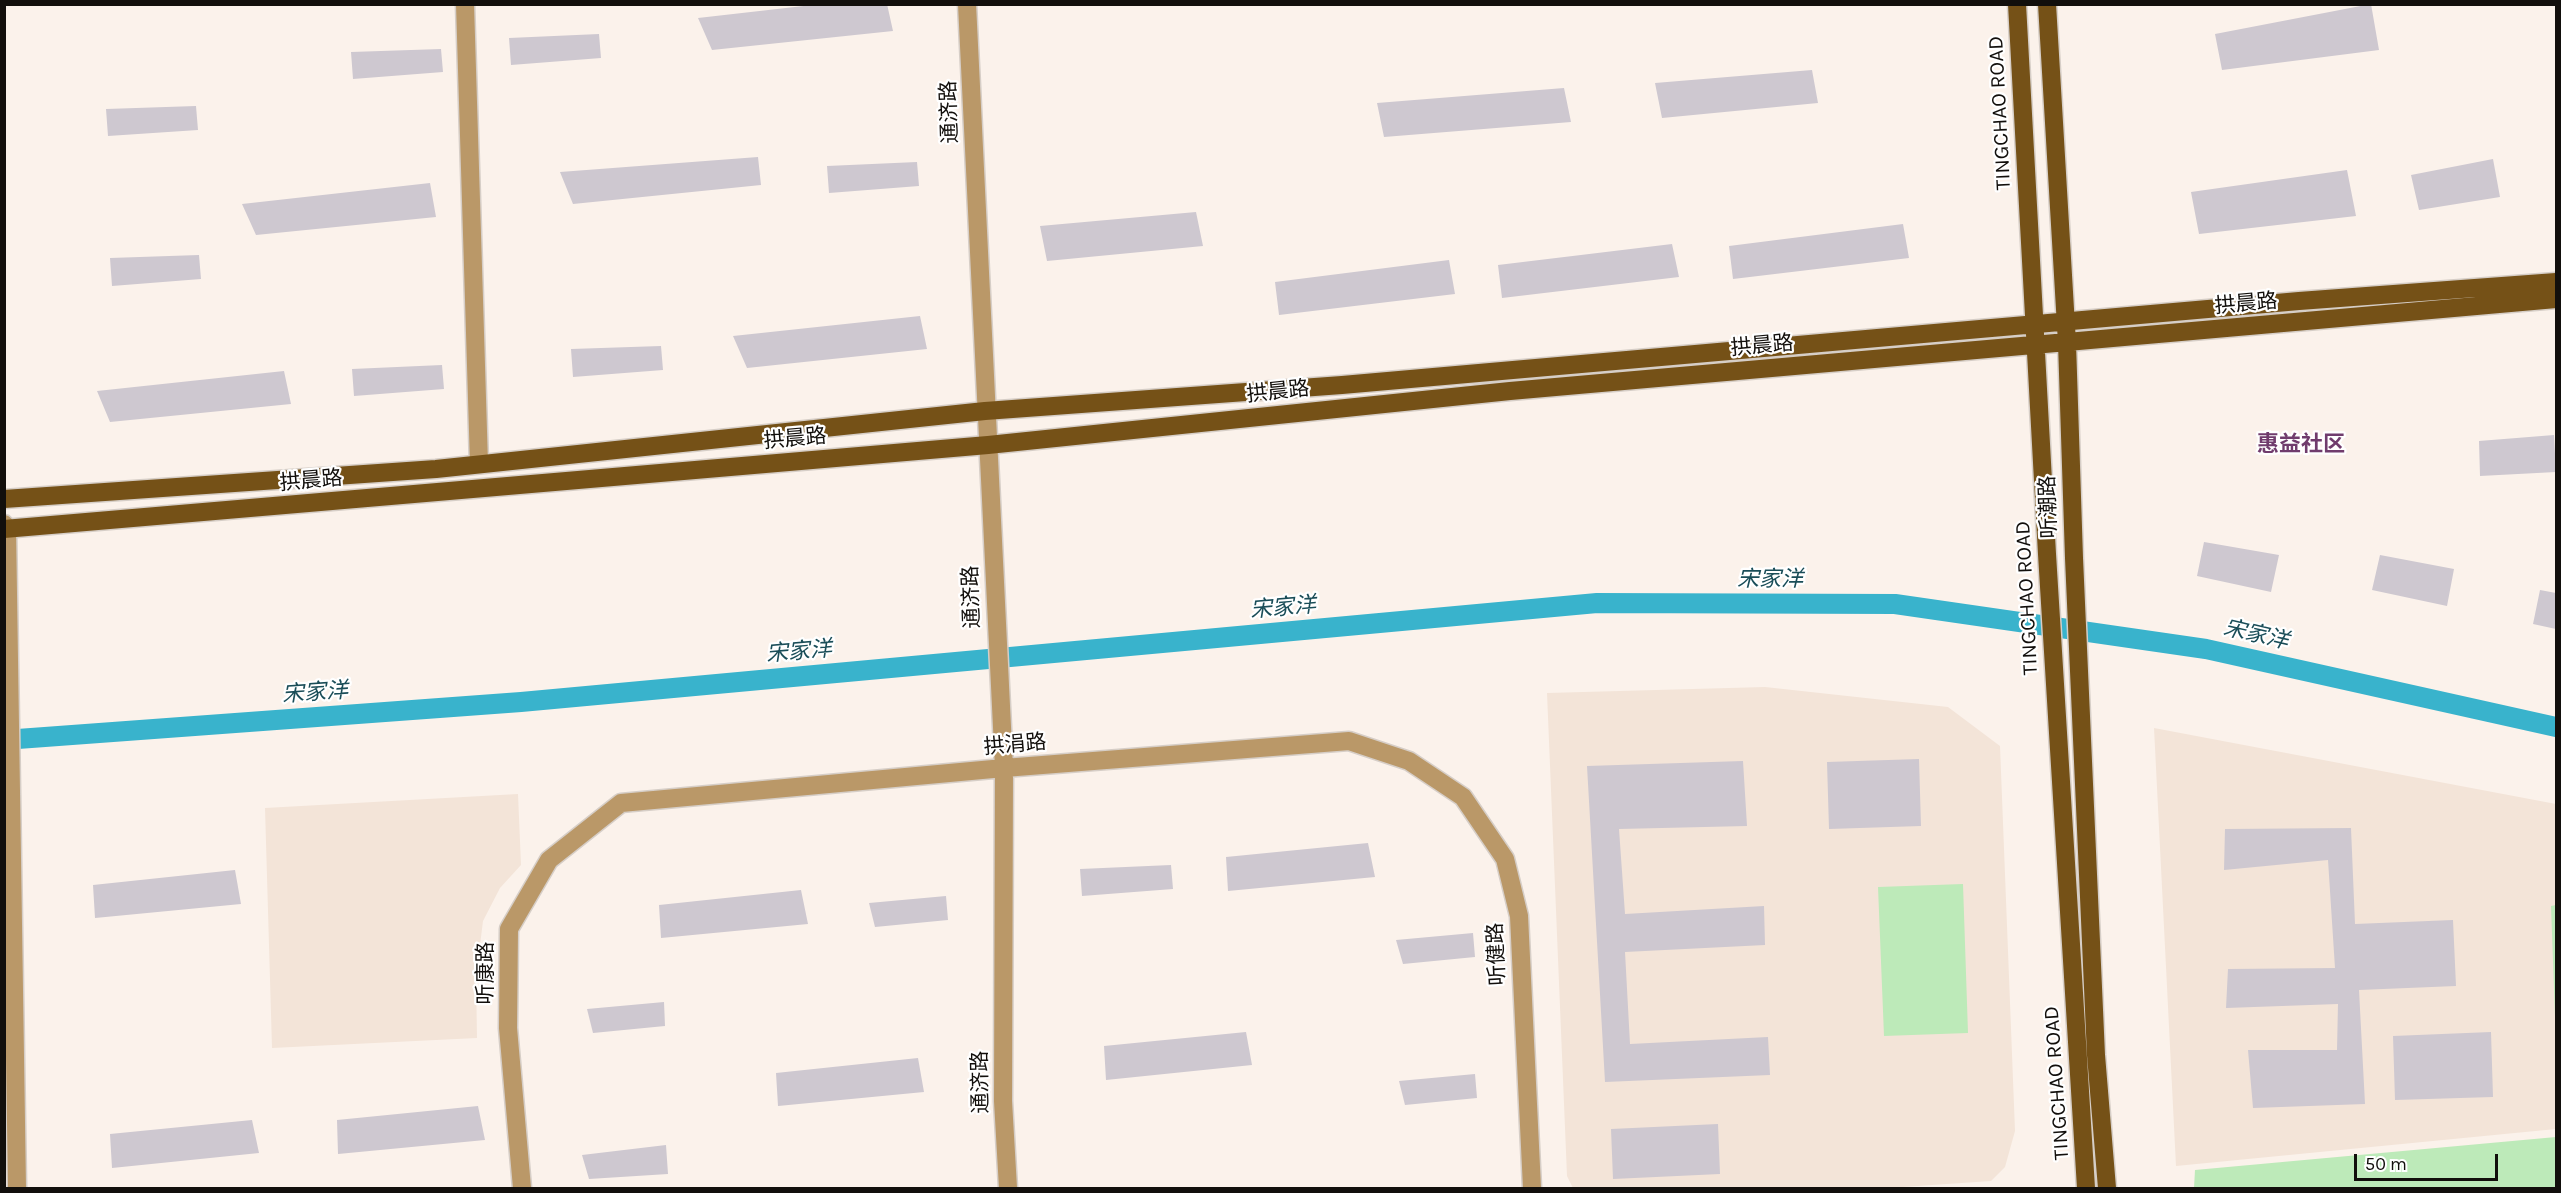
<!DOCTYPE html>
<html>
<head>
<meta charset="utf-8">
<style>
  body { margin:0 }
  #map { position:relative; width:2561px; height:1193px; overflow:hidden; background:#fbf2eb; font-family:Karla,sans-serif }
  canvas { display:block }
  .frame { position:absolute; inset:0; border:6px solid #120f0c; pointer-events:none }
  .scale { position:absolute; left:2354px; top:1154px; width:144px; height:27px; box-sizing:border-box; border:3px solid #120f0c; border-top:0; padding-left:8px; font-size:18px; line-height:21px; white-space:nowrap; color:#120f0c; -webkit-text-stroke:4px #fff; paint-order:stroke }
</style>
</head>
<body>
<div id="map">
<canvas width="2561" height="1193"></canvas>
<div class="frame"></div>
<div class="scale">50 m</div>
</div>
<script>
const g = document.querySelector('canvas').getContext('2d');
g.lineJoin = 'round';
function fillPath(path, color) {
  g.fillStyle = color;
  g.fill(path, 'evenodd');
}
function shape(rows) {
  const path = new Path2D();
  for (const r of rows) {
    path.moveTo(r[0], r[1]);
    for (let i = 2; i < r.length; i += 2) path.lineTo(r[i], r[i + 1]);
  }
  return path;
}
function strokePath(path, color, width, dash) {
  g.strokeStyle = color;
  g.lineWidth = width;
  g.lineCap = dash ? 'butt' : 'round';
  g.setLineDash(dash || []);
  g.stroke(path);
}
function write(font, color, halo, rows, align = 'center') {
  g.font = font + ' Karla,"Noto Sans SC",sans-serif';
  g.lineWidth = 4.5;
  g.setLineDash([]);
  g.textBaseline = 'middle';
  g.strokeStyle = halo;
  g.fillStyle = color;
  for (const [text, x, y, turn = 0] of rows) {
    g.save();
    g.translate(x, y);
    g.rotate((+turn || 0) * Math.PI / 180);
    g.textAlign = isNaN(turn) ? turn : align;
    if (halo) g.strokeText(text, 0, 0);
    g.fillText(text, 0, 0);
    g.restore();
  }
}
fillPath(shape([
  [1765,687,1948,707,2000,746,2015,1131,2005,1167,1991,1181,1888,1188,1573,1188,1567,1176,1547,693],
  [2154,728,2556,804,2556,1129,2176,1166],
  [518,794,521,865,500,888,483,921,476,977,477,1038,272,1048,265,808]
]), '#f3e4d8');
fillPath(shape([
  [1963,884,1968,1033,1884,1036,1878,887],
  [2556,905,2556,1044,2551,906],
  [2556,1137,2556,1188,2194,1188,2195,1170]
]), '#bdeab9');
strokePath(shape([
  [4,740,521,702,1597,603,1895,604,2206,649,2556,727]
]), '#39b3cc', 20);
fillPath(shape([
  [821,4,887,4,893,31,712,50,698,18],
  [2371,4,2379,50,2222,70,2215,34],
  [599,34,601,58,511,65,509,38],
  [441,49,443,72,353,79,351,52],
  [1812,70,1818,103,1662,118,1655,83],
  [1564,88,1571,122,1384,137,1377,103],
  [196,106,198,130,108,136,106,109],
  [758,157,761,185,573,204,560,172],
  [2493,159,2500,197,2419,210,2411,175],
  [917,162,919,186,829,193,827,166],
  [2347,170,2356,216,2199,234,2191,192],
  [430,183,436,217,256,235,242,204],
  [1196,212,1203,246,1047,261,1040,226],
  [1903,224,1909,258,1733,279,1729,246],
  [1672,244,1679,277,1502,298,1498,265],
  [199,255,201,279,112,286,110,258],
  [1449,260,1455,294,1279,315,1275,282],
  [920,316,927,349,747,368,733,336],
  [661,346,663,370,573,377,571,349],
  [442,365,444,389,354,396,352,369],
  [284,371,291,404,110,422,97,391],
  [2554,435,2556,472,2480,476,2479,441],
  [2204,542,2279,555,2271,592,2197,576],
  [2380,555,2454,569,2447,606,2372,590],
  [2540,590,2556,593,2556,629,2533,624],
  [1919,759,1921,826,1829,829,1827,762],
  [1743,761,1747,826,1619,829,1625,914,1764,906,1765,945,1625,952,1630,1044,1768,1037,1770,1075,1605,1082,1587,766],
  [2351,828,2355,924,2453,920,2456,986,2359,990,2365,1104,2253,1108,2248,1050,2337,1050,2338,1004,2226,1008,2228,969,2335,968,2328,860,2224,870,2225,829],
  [1368,843,1375,877,1228,891,1226,857],
  [1171,865,1173,889,1082,896,1080,869],
  [235,870,241,904,95,918,93,885],
  [801,890,808,924,661,938,659,905],
  [946,896,948,920,875,927,869,903],
  [1473,933,1475,957,1403,964,1396,940],
  [664,1002,665,1026,593,1033,587,1009],
  [1246,1032,1252,1065,1106,1080,1104,1046],
  [2491,1032,2493,1097,2395,1100,2393,1036],
  [918,1058,924,1092,778,1106,776,1073],
  [1475,1074,1477,1098,1405,1105,1399,1081],
  [478,1106,485,1140,338,1154,337,1120],
  [252,1120,259,1153,112,1168,110,1134],
  [1718,1124,1720,1174,1613,1179,1611,1129],
  [666,1145,668,1174,589,1179,582,1155]
]), '#cec8d0');
const minor = shape([
  [465,4,479,464],
  [967,4,1004,768,1003,1101,1008,1188],
  [4,524,7,528,17,1188],
  [522,1188,508,1028,509,929,549,860,621,803,1004,768,1349,741,1409,761,1463,797,1505,859,1519,916,1532,1188]
]);
const major = shape([
  [2017,4,2047,554,2086,1188],
  [2047,4,2067,343,2074,558,2096,1055,2107,1188],
  [4,499,436,469,985,411,1342,385,2299,301,2556,282],
  [4,529,988,445,1510,391,2556,299]
]);
strokePath(minor, '#d6cec7', 21);
strokePath(major, '#d6cec7', 21);
strokePath(minor, '#ba9868', 18);
strokePath(major, '#755117', 18);
write('21px', '#120f0c', '#fff', [
  ["通济路",950,112,-92],
  ["TINGCHAO ROAD",2000,113,-93],
  ["拱晨路",2246,304,-5],
  ["拱晨路",1762,346,-5],
  ["拱晨路",1278,392,-6],
  ["拱晨路",795,439,-5],
  ["拱晨路",311,481,-5],
  ["听潮路",2049,507,-92],
  ["通济路",972,597,-92],
  ["TINGCHAO ROAD",2027,598,-93],
  ["拱涓路",1015,745,-5],
  ["听健路",1497,954,-93],
  ["听康路",486,973,-90],
  ["通济路",981,1082,-91],
  ["TINGCHAO ROAD",2057,1083,-94]
]);
write('bold 22px', '#703c6d', '#fff', [
  ["惠益社区",2301,445]
]);
write('italic 22px', '#1a4d58', '#fff', [
  ["宋家洋",1770,580],
  ["宋家洋",1283,608,-5],
  ["宋家洋",2256,635,13],
  ["宋家洋",799,652,-5],
  ["宋家洋",315,693,-4]
]);
</script>
</body>
</html>
